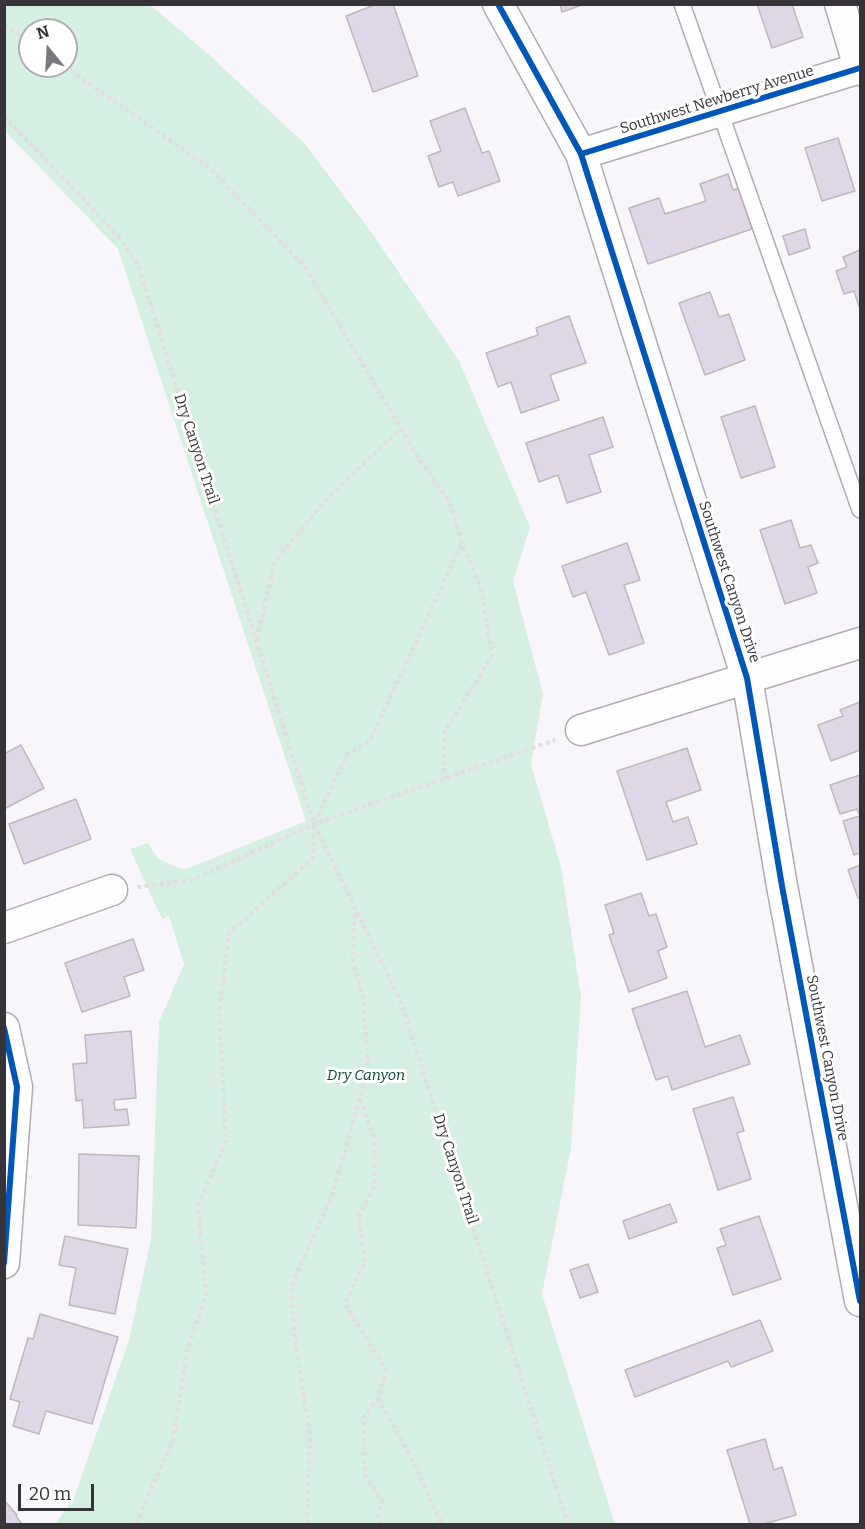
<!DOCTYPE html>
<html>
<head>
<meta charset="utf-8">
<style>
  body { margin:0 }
  #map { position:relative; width:865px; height:1529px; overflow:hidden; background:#f9f6fb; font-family:Bitter,serif }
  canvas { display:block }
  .frame { position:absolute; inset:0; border:6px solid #373439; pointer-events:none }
  .north { position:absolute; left:18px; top:18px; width:60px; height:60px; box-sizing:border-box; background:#fff; border:2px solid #afaeb0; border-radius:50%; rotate:342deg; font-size:16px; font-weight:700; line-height:24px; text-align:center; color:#373439 }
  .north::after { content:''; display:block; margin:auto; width:21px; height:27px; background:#7b787d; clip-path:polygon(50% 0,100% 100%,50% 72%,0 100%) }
  .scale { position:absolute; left:18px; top:1484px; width:76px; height:27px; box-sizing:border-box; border:3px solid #373439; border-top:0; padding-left:8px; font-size:18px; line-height:21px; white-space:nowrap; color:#373439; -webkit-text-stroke:4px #fff; paint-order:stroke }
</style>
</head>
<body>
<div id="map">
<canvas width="865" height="1529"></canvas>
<div class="frame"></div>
<div class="north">N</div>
<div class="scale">20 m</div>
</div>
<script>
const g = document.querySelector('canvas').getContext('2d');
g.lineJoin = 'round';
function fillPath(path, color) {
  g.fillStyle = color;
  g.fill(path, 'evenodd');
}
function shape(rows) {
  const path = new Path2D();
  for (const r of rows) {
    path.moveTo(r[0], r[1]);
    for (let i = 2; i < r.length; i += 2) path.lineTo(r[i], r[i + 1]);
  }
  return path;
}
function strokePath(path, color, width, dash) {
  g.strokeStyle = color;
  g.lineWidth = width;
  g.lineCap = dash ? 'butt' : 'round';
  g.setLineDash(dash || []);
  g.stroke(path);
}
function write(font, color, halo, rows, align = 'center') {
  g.font = font + ' Bitter,serif';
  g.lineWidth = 6;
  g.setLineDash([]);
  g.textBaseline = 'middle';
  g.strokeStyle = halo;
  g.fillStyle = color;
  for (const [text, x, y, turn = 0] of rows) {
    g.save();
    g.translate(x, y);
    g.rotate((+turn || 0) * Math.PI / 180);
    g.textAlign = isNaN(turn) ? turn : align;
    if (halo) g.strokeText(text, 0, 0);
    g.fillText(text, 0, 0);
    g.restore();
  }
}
fillPath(shape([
  [5,4,150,5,205,51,305,144,372,233,459,361,530,527,513,581,543,694,531,764,561,867,581,996,571,1148,542,1294,615,1524,55,1524,74,1498,129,1340,151,1239,159,1022,184,964,169,916,162,919,130,849,148,843,158,859,184,870,306,821,118,249,5,131],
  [30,30,66,30,66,66,30,66]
]), '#d5efe2');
const building = shape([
  [377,4,393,4,418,76,373,92,346,16,377,4],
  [560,4,585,4,562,12,560,4],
  [757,4,792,4,803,37,772,48,757,4],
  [465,108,482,153,489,151,500,181,458,196,453,182,439,187,428,156,441,151,430,121,465,108],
  [838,138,855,191,822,201,805,148,838,138],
  [728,174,733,190,739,188,752,229,648,264,629,208,659,198,665,214,706,201,700,184,728,174],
  [805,229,810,248,789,255,783,236,805,229],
  [860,250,860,309,854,291,844,294,836,271,847,267,843,257,860,250],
  [710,292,719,317,729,314,745,360,705,375,679,303,710,292],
  [569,316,586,363,550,375,559,400,521,413,511,382,498,387,486,353,538,335,536,328,569,316],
  [755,406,775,467,741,478,721,417,755,406],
  [603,417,613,447,589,455,601,492,567,503,558,475,539,482,526,443,603,417],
  [791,520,800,548,811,545,818,563,808,567,817,593,785,604,760,530,791,520],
  [627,543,640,580,624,585,644,643,609,655,586,592,573,597,562,566,627,543],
  [860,702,860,750,831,761,818,725,843,716,840,710,860,702],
  [21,745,44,788,4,809,4,754,21,745],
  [687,748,701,790,666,802,673,822,688,817,697,844,647,860,617,771,687,748],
  [860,775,860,853,854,855,843,821,860,816,857,809,840,814,830,785,860,775],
  [76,799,91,839,24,864,9,824,76,799],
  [860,865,860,898,858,898,848,870,860,865],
  [641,893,649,916,656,914,667,947,658,951,667,978,629,992,609,935,614,933,605,905,641,893],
  [133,939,144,970,124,977,130,996,82,1012,65,963,133,939],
  [687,991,705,1047,740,1035,750,1064,672,1090,668,1076,656,1080,632,1009,687,991],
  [131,1031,136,1098,114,1100,115,1110,127,1109,129,1125,84,1128,82,1100,76,1101,73,1064,87,1063,85,1035,131,1031],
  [733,1097,744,1131,737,1133,751,1179,718,1190,693,1109,733,1097],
  [79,1154,139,1156,136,1228,78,1225,79,1154],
  [670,1204,677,1222,629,1239,623,1221,670,1204],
  [759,1216,781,1279,733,1295,717,1248,726,1245,720,1229,759,1216],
  [65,1236,128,1249,115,1314,69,1305,76,1268,59,1265,65,1236],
  [588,1264,598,1292,580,1298,570,1270,588,1264],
  [40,1314,118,1337,92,1424,46,1411,39,1434,13,1426,20,1402,10,1399,28,1338,33,1339,40,1314],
  [760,1320,773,1351,731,1367,728,1361,635,1397,625,1370,760,1320],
  [765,1439,774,1470,782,1467,796,1515,764,1524,750,1524,727,1450,765,1439],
  [4,1500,17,1515,16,1516,22,1524,4,1524,4,1500]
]);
fillPath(building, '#e0d7e6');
strokePath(building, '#bbb9bd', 1.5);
const lane = shape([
  [682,4,860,510]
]);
const street = shape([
  [498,4,581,154,747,678,782,886,860,1301],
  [840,4,860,70],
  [581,154,860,68],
  [581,730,860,643],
  [4,928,112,890],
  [4,1028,17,1087,4,1263]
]);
strokePath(lane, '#b0adb2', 18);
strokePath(street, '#b0adb2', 33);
strokePath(shape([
  [4,25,30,42],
  [64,66,211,169,305,267,419,459,450,503,462,543,481,588,492,656,445,731,444,779],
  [4,116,119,237,138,265,314,824,401,1002,568,1524],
  [257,639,275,561,323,503,401,428],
  [137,887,193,880,314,824,555,740],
  [360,1099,375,1140,374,1187,358,1217,365,1261,345,1304,386,1369,378,1398,363,1418,365,1476,382,1501,378,1517,380,1524],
  [378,1398,409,1454,442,1524],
  [136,1524,173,1440,188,1347,206,1295,198,1206,226,1141,219,1012,229,933,313,858,314,824,347,754,370,741,462,543],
  [307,1524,310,1435,296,1347,291,1295,294,1279,332,1196,368,1069,363,997,353,961,355,912]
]), '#e0dee0', 4, [4.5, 3]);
strokePath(lane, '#fefefe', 15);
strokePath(street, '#fefefe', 30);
strokePath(shape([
  [498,4,581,154,747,678,782,886,860,1301],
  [581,154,860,68],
  [4,1028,17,1087,4,1263]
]), '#0057b8', 6);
write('15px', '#373439', '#fff', [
  ["Southwest Newberry Avenue",717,100,-17],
  ["Dry Canyon Trail",196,449,72],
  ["Southwest Canyon Drive",729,582,72],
  ["Southwest Canyon Drive",827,1058,79],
  ["Dry Canyon Trail",455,1169,72]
]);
write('italic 15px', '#0a4b31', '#fff', [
  ["Dry Canyon",366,1076]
]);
</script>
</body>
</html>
